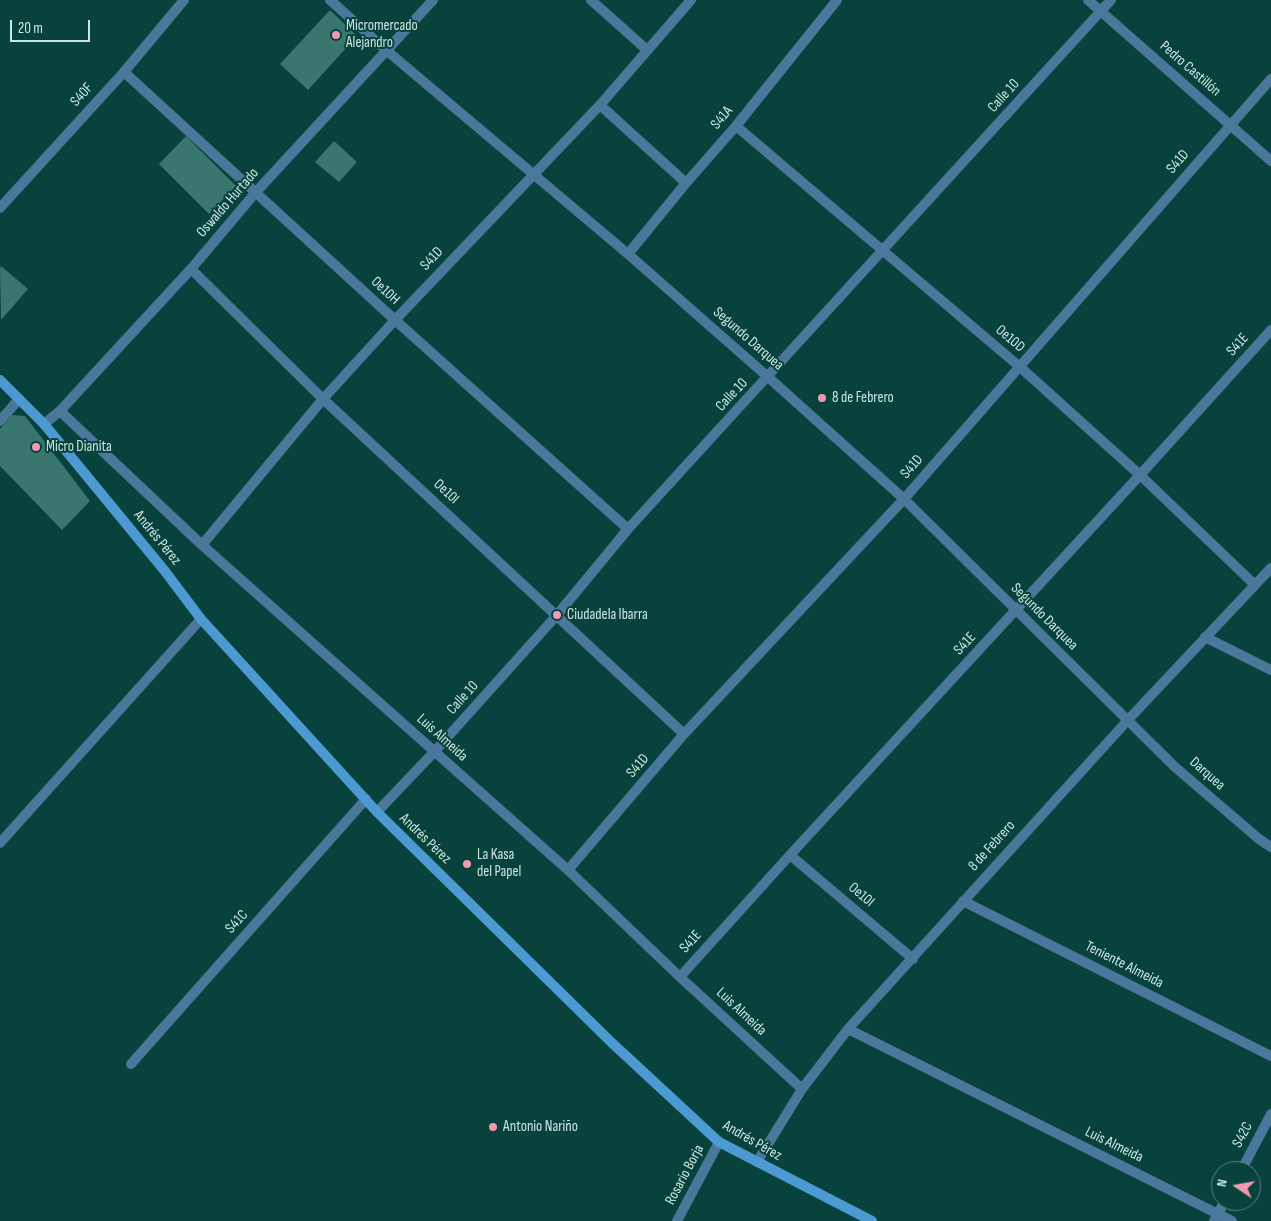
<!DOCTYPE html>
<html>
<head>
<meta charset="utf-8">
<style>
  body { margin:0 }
  #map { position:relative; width:1271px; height:1221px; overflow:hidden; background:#07423c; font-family:"Sofia Sans Condensed",sans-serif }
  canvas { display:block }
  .north { position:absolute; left:1211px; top:1161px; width:50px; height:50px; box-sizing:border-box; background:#07423c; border:1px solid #55837e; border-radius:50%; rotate:282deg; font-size:14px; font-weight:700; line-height:20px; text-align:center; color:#cbe5e1 }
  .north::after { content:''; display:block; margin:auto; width:18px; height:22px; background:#f29ab0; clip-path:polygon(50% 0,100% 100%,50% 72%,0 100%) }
  .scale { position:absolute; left:10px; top:20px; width:80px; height:22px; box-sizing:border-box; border:2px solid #cbe5e1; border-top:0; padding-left:6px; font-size:15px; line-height:18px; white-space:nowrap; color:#cbe5e1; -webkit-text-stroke:4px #07423c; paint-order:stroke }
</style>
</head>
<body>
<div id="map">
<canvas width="1271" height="1221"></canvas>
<div class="north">N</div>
<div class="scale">20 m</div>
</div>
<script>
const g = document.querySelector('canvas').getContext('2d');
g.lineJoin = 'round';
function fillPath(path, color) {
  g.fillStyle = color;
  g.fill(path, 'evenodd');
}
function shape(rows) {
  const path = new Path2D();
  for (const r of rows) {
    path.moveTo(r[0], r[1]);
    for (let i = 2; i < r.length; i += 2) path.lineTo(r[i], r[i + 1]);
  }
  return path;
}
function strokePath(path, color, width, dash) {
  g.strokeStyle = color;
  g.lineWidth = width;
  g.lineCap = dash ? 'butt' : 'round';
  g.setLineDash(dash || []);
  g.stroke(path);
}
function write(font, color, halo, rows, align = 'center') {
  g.font = font + ' "Sofia Sans Condensed",sans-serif';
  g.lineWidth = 4;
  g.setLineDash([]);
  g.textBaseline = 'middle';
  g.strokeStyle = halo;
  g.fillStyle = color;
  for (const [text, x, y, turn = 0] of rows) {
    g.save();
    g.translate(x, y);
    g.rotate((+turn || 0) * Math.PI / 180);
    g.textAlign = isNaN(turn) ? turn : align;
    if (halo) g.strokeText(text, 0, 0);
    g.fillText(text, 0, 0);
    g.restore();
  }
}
fillPath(shape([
  [330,10,357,36,308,90,280,64],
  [186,136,236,186,209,214,159,164],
  [334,141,357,162,339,182,315,162],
  [1,266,28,289,1,320,0,268],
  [12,415,25,416,90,501,62,530,0,466,0,429]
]), '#38766e');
strokePath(shape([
  [330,0,386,50,628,254,768,377,904,499,1175,767,1259,839,1271,847],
  [591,0,647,50],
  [1088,0,1271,161],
  [124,72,395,320,628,529],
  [600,105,686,183],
  [736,126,1020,367,1140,475,1255,585],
  [0,208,124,72,184,0],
  [628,254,686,183,736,126,837,0],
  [191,269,323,399,684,734],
  [60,411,202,545,568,870,680,977,802,1089],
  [0,421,19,399],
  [44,424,60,411,191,269,256,192,433,0],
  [202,545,323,399,395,320,600,105,691,0],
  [1205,637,1271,670],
  [377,812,435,751,557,615,628,529,1111,0],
  [0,843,201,619],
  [790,855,913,959],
  [568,870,684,734,904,499,1271,79],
  [963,901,1271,1056],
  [680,977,790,855,1140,475,1271,330],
  [848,1029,1232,1221],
  [131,1064,366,799],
  [757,1162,802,1089,848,1029,1127,721,1271,568],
  [1241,1171,1271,1114],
  [677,1221,719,1142],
  [1214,1221,1225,1201]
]), '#4a779a', 10);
strokePath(shape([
  [0,380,44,424,164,570,201,619,377,812,611,1042,719,1142,872,1221]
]), '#4d99d1', 10);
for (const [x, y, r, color] of [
  [336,35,5,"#f29ab0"],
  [822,398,5,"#f29ab0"],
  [36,447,5,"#f29ab0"],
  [557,615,5,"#f29ab0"],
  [467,864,5,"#f29ab0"],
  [493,1127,5,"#f29ab0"]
]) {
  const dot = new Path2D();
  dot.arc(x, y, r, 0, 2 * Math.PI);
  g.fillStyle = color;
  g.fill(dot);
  strokePath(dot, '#07423c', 2);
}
write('15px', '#cbe5e1', '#07423c', [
  ["Micromercado",346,26],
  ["Alejandro",346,43],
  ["8 de Febrero",832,398],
  ["Micro Dianita",46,447],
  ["Ciudadela Ibarra",567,615],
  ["La Kasa",477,855],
  ["del Papel",477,872],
  ["Antonio Nariño",503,1127]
], 'left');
write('15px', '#cbe5e1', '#07423c', [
  ["Pedro Castillón",1190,69,41],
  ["S40F",82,95,-48],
  ["Calle 10",1004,96,-48],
  ["S41A",722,118,-50],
  ["S41D",1178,162,-49],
  ["Oswaldo Hurtado",228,203,-49],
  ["S41D",432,259,-47],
  ["Oe10H",385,291,43],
  ["Segundo Darquea",748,339,41],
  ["Oe10D",1010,339,40],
  ["S41E",1238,345,-48],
  ["Calle 10",732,395,-47],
  ["S41D",912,467,-49],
  ["Oe10I",446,492,43],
  ["Andrés Pérez",157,538,51],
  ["Segundo Darquea",1044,617,45],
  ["S41E",965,644,-47],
  ["Calle 10",463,698,-48],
  ["Luis Almeida",442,738,42],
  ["S41D",638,766,-49],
  ["Darquea",1207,774,41],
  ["Andrés Pérez",425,839,44],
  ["8 de Febrero",992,846,-48],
  ["Oe10I",861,895,40],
  ["S41C",237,922,-48],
  ["S41E",691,942,-48],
  ["Teniente Almeida",1124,965,27],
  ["Luis Almeida",741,1012,43],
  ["S42C",1243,1135,-62],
  ["Andrés Pérez",752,1141,30],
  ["Luis Almeida",1114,1145,26],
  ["Rosario Borja",685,1175,-62]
]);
</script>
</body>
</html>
